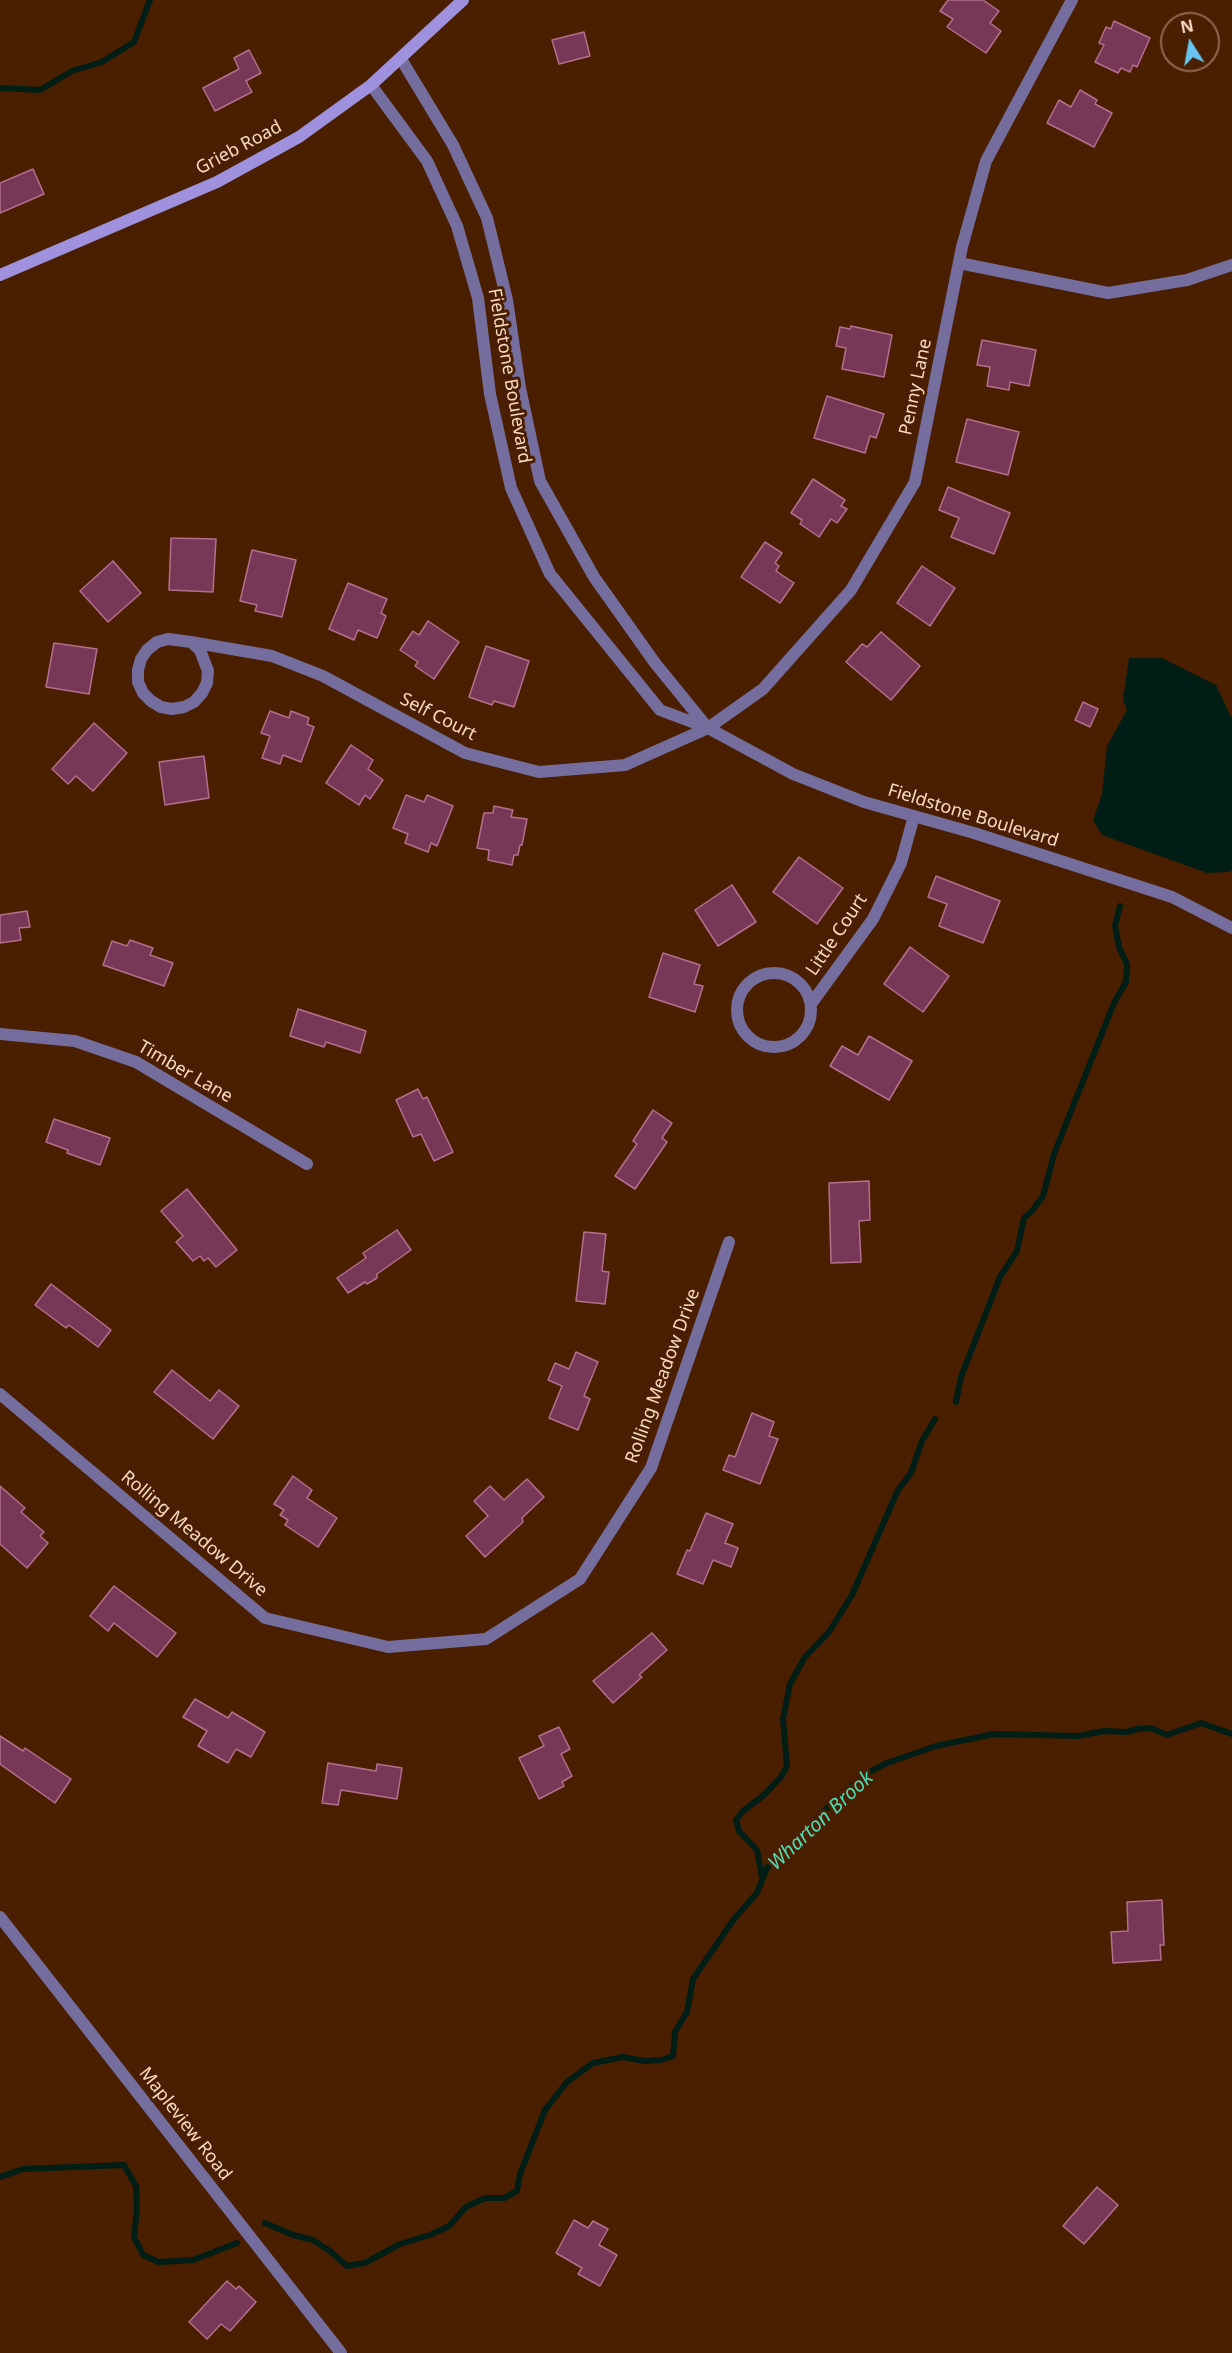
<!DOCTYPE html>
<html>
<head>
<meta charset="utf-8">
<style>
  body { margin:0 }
  #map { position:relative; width:1232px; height:2353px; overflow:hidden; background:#491f00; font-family:"Noto Sans",sans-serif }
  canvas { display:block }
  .north { position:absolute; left:1160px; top:12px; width:60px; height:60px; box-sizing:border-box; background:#491f00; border:2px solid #90694e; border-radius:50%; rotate:349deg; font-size:16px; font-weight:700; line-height:24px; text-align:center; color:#fbd8c3 }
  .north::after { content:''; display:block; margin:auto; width:21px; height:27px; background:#68c4f0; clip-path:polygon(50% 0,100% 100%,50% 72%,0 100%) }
</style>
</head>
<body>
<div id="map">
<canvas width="1232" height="2353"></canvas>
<div class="north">N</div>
</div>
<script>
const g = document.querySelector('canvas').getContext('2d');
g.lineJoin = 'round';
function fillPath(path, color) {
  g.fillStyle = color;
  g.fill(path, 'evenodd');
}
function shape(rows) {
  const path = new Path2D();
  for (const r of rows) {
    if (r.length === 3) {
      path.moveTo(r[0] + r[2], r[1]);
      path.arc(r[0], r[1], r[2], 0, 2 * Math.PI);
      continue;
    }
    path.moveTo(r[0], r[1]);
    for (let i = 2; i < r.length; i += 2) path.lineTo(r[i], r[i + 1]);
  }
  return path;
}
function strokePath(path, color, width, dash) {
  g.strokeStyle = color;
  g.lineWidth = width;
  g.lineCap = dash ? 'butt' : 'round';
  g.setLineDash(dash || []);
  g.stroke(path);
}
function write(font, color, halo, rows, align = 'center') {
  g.font = font + ' "Noto Sans",sans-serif';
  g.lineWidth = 6;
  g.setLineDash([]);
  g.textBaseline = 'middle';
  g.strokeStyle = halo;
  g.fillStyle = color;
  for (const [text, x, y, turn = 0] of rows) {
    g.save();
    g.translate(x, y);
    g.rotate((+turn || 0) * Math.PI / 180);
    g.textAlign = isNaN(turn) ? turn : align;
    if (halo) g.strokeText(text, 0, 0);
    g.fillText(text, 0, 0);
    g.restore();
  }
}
fillPath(shape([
  [1129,658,1162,658,1216,685,1232,719,1232,870,1228,872,1207,873,1102,835,1093,820,1102,794,1107,746,1127,710,1123,700]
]), '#001e16');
strokePath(shape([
  [0,88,40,90,72,71,102,62,134,42,150,0],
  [956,1402,961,1377,1000,1277,1017,1251,1024,1218,1032,1211,1043,1196,1054,1154,1114,1003,1126,982,1127,964,1119,947,1115,926,1120,906],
  [762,1877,757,1850,739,1831,736,1820,743,1811,764,1795,781,1777,787,1766,783,1719,790,1684,805,1657,829,1632,852,1595,898,1490,911,1473,922,1441,935,1419],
  [0,2177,23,2169,124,2165,136,2186,137,2210,134,2237,143,2255,159,2262,193,2260,237,2243],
  [265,2223,293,2235,313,2240,330,2251,347,2266,365,2263,400,2244,430,2235,449,2226,466,2207,485,2198,504,2198,517,2191,520,2174,545,2110,567,2082,593,2063,623,2057,644,2061,661,2060,673,2056,675,2032,687,2012,693,1979,734,1919,757,1893,767,1868,790,1848,824,1811,865,1774,887,1763,936,1746,994,1734,1078,1736,1104,1731,1126,1732,1138,1729,1151,1728,1167,1735,1201,1723,1232,1734]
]), '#001e16', 6);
const building = shape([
  [948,0,983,0,999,11,990,23,1001,31,986,53,947,27,953,19,940,11,948,0],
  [1114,21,1150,38,1137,67,1133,65,1130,72,1121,68,1118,73,1095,62,1104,45,1099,43,1106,27,1111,29,1114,21],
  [584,32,590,56,559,64,552,40,584,32],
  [249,50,261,73,246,81,252,92,215,111,203,88,239,69,234,58,249,50],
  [1080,90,1097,100,1095,104,1112,113,1094,147,1047,123,1059,100,1071,107,1080,90],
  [33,169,44,194,0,213,0,183,33,169],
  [851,326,892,335,884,377,842,369,846,348,836,346,840,327,850,329,851,326],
  [982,340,1036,350,1029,386,1010,382,1009,390,987,386,990,367,977,365,982,340],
  [827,396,884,414,876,438,870,436,865,453,814,438,827,396],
  [967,419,1019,432,1008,475,956,462,967,419],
  [813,479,845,500,841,506,847,509,837,523,831,519,819,537,800,524,802,520,791,513,813,479],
  [948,487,1010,513,994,554,951,537,959,518,939,510,948,487],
  [171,538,216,539,213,592,169,590,171,538],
  [765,542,782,553,775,563,779,566,776,571,794,583,780,603,741,577,765,542],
  [252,550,296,560,282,617,255,611,257,605,240,601,252,550],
  [113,561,141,593,108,622,80,591,113,561],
  [922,566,955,588,930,626,897,603,922,566],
  [348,583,387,599,381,613,386,616,377,638,358,630,354,640,329,629,348,583],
  [428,621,459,642,434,679,415,666,418,662,400,650,413,631,419,635,428,621],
  [881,632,920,666,891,700,846,662,862,644,867,647,881,632],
  [54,643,97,649,89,694,46,687,54,643],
  [486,646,529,661,514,707,494,701,492,705,469,697,486,646],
  [1083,702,1098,709,1090,727,1075,720,1083,702],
  [270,711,289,718,291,711,309,718,307,724,314,727,301,762,283,755,280,764,262,758,270,736,261,733,270,711],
  [94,723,127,753,93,791,76,776,68,784,52,769,94,723],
  [351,745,373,760,368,769,383,780,370,799,365,795,359,805,326,783,351,745],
  [204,756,209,798,165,805,159,762,204,756],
  [406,795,424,802,427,795,453,806,437,846,431,843,428,852,405,843,408,834,393,828,406,795],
  [494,806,513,810,511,817,527,819,522,845,520,845,518,855,514,855,512,865,488,860,489,850,477,848,484,813,493,813,494,806],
  [799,857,843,888,817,924,773,892,799,857],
  [936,876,1000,901,983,943,939,926,947,904,928,897,936,876],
  [732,885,756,922,718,946,695,910,732,885],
  [27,911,30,927,19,928,21,940,0,943,0,915,27,911],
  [130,940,153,948,150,955,173,963,164,986,103,965,112,941,127,946,130,940],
  [910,947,949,976,923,1012,884,984,910,947],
  [663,953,700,965,694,984,703,986,695,1012,649,997,663,953],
  [298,1009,366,1031,360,1053,326,1042,324,1047,290,1036,298,1009],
  [869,1036,912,1061,889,1100,830,1066,842,1046,858,1055,869,1036],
  [418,1089,423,1099,427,1097,453,1152,434,1161,421,1134,413,1137,396,1100,418,1089],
  [653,1110,672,1123,662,1138,667,1142,635,1189,615,1176,637,1144,633,1141,653,1110],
  [54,1119,110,1138,100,1165,67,1153,68,1150,46,1142,54,1119],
  [869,1181,870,1220,859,1221,861,1262,831,1263,829,1183,869,1181],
  [187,1189,237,1250,216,1267,208,1258,204,1261,200,1256,193,1261,176,1242,183,1236,161,1211,187,1189],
  [397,1230,411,1250,377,1274,377,1278,367,1284,365,1282,348,1293,337,1278,366,1258,363,1253,397,1230],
  [584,1232,606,1234,602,1271,609,1272,605,1304,576,1301,584,1232],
  [51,1284,111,1330,98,1347,69,1325,66,1328,35,1305,51,1284],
  [576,1352,598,1362,584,1396,590,1399,578,1430,549,1418,562,1386,548,1380,555,1363,569,1369,576,1352],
  [172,1370,210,1401,219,1390,239,1406,213,1439,154,1392,172,1370],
  [752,1413,774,1422,769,1436,778,1439,760,1484,723,1470,729,1455,735,1457,752,1413],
  [293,1476,312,1490,307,1498,337,1518,318,1547,285,1525,288,1520,280,1515,284,1510,274,1504,293,1476],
  [527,1479,544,1497,522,1518,523,1522,485,1557,466,1536,488,1516,474,1501,490,1486,504,1500,527,1479],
  [0,1486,25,1508,21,1512,44,1532,40,1536,48,1543,27,1568,0,1544,0,1486],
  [706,1513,733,1524,725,1543,738,1548,731,1567,713,1560,703,1584,677,1574,687,1550,690,1551,706,1513],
  [114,1586,176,1633,157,1657,114,1623,108,1631,90,1616,114,1586],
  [652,1633,667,1650,639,1675,642,1677,613,1703,593,1681,652,1633],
  [195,1699,228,1718,232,1712,265,1732,251,1757,236,1749,228,1763,198,1746,207,1731,183,1717,195,1699],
  [559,1727,570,1749,561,1754,572,1776,562,1782,564,1786,539,1799,519,1758,544,1746,539,1736,559,1727],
  [0,1736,23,1751,25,1748,71,1779,55,1803,0,1764,0,1736],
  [328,1763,376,1771,377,1764,402,1768,397,1799,341,1790,338,1805,322,1803,328,1763],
  [1162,1900,1164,1945,1160,1945,1161,1960,1113,1963,1111,1932,1128,1931,1127,1902,1162,1900],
  [1097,2187,1118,2205,1084,2244,1063,2226,1097,2187],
  [574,2220,588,2228,593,2221,608,2229,599,2245,617,2255,600,2286,578,2274,582,2268,556,2253,574,2220],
  [227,2281,236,2289,239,2286,256,2302,230,2331,221,2324,207,2339,189,2322,227,2281]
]);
fillPath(building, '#773857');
strokePath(building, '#b46f8e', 1.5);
strokePath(shape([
  [401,59,453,145,487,218,507,300,520,388,540,481,594,577,655,663,707,727],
  [371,85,427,161,457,226,478,298,490,394,511,488,550,574,660,710,708,728,793,774,864,802,974,833,1172,897,1232,928],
  [959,263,1108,293,1187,280,1232,265],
  [168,639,191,642,200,650,208,671,207,683,202,693,194,702,184,707,172,709,161,707,151,701,143,693,138,682,138,670,141,659,147,650,157,642,168,639],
  [191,642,272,656,323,676,465,753,539,772,625,765,708,728,763,689,851,590,915,482,962,247,986,161,1072,0],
  [774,1010,37],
  [811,1004,873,919,901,863,914,816],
  [0,1034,75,1041,136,1062,307,1164],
  [0,1394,265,1618,388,1647,486,1639,580,1579,651,1468,729,1242],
  [0,1917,341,2353]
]), '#756d9d', 12);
strokePath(shape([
  [0,275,217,182,299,137,371,85,463,0]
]), '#9f91dd', 12);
write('18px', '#fbd8c3', '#491f00', [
  ["Grieb Road",239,148,-28],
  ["Fieldstone Boulevard",509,376,80],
  ["Penny Lane",916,387,-78],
  ["Self Court",438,717,27],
  ["Fieldstone Boulevard",973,816,17],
  ["Little Court",837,935,-56],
  ["Timber Lane",185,1072,30],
  ["Rolling Meadow Drive",663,1376,-70],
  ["Rolling Meadow Drive",194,1534,40],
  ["Mapleview Road",185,2124,52]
]);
write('italic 20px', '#50dbb5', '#491f00', [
  ["Wharton Brook",821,1821,-43]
]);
</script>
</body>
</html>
